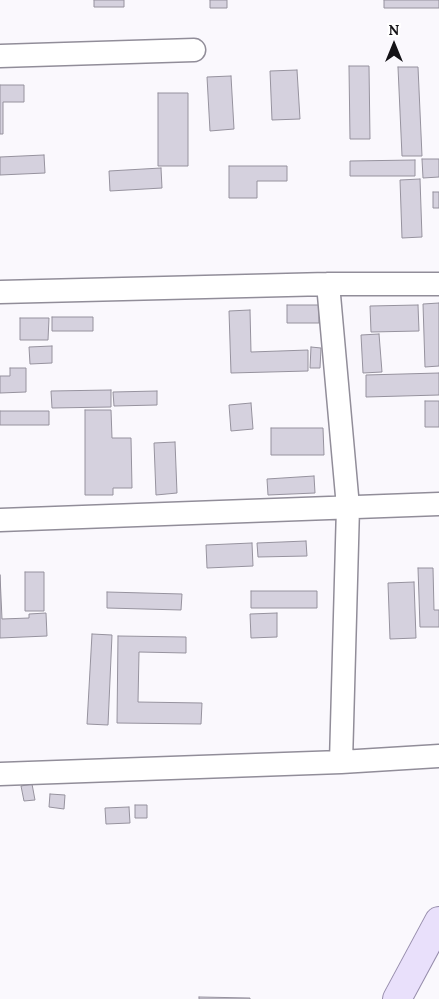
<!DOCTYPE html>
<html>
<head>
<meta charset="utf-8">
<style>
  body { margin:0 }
  #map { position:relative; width:439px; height:999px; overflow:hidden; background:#faf8fd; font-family:Lora,serif }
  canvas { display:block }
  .north { position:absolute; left:369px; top:20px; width:50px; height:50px; -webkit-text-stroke:4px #fff; paint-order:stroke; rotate:0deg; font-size:14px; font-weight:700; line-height:20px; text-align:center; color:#141217 }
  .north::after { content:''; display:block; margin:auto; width:18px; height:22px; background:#141217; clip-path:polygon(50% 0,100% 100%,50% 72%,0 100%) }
</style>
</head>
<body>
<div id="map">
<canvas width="439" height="999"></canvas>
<div class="north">N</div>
</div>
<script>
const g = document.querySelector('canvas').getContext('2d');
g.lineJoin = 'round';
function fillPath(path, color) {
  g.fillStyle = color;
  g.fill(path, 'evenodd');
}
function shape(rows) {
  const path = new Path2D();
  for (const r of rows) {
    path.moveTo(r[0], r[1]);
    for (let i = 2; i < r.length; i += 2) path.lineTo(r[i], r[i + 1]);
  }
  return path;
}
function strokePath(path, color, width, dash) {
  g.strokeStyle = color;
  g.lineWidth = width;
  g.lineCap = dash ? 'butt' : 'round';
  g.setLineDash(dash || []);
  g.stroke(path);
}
const building = shape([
  [94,0,124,0,124,7,94,7,94,0],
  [210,0,227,0,227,8,210,8,210,0],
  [384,0,439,0,439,8,384,8,384,0],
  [349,66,369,66,370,139,350,139,349,66],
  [398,67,418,67,422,156,402,156,398,67],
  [297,70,300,119,272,120,270,71,297,70],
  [231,76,234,129,210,131,207,77,231,76],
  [0,85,24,85,24,102,3,102,3,134,0,134,0,85],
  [158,93,188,93,188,166,158,166,158,93],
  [44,155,45,173,0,175,0,157,44,155],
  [422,159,439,159,439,177,423,178,422,159],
  [415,160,415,176,350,176,350,161,415,160],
  [229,166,287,166,287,181,257,181,257,198,229,198,229,166],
  [161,168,162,188,110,191,109,171,161,168],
  [420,179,422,237,402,238,400,180,420,179],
  [433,192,439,192,439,208,433,208,433,192],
  [439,303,439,366,425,367,423,304,439,303],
  [287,305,319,305,319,323,287,323,287,305],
  [418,305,419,331,371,332,370,306,418,305],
  [250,310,251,352,308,350,308,371,231,373,229,311,250,310],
  [52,317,93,317,93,331,52,331,52,317],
  [20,318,49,318,48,340,20,340,20,318],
  [379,334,382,372,363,373,361,335,379,334],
  [52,346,52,363,30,364,29,347,52,346],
  [311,347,321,348,320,368,310,368,311,347],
  [10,368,26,368,26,392,0,393,0,376,10,376,10,368],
  [439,373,439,395,366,397,366,375,439,373],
  [111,390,111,407,52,408,51,391,111,390],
  [157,391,157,405,114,406,113,392,157,391],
  [425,401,439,401,439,427,425,427,425,401],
  [251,403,253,429,231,431,229,405,251,403],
  [85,410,111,410,112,438,131,438,132,488,113,488,113,495,85,495,85,410],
  [0,411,49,411,49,425,0,425,0,411],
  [271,428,323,428,324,455,271,455,271,428],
  [175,442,177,493,156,495,154,443,175,442],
  [314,476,315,493,268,495,267,479,314,476],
  [306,541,307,556,258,557,257,543,306,541],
  [252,543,253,566,207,568,206,545,252,543],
  [418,568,433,568,434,610,439,610,439,627,420,627,418,568],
  [25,572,44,572,44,611,25,611,25,572],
  [0,575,2,619,29,618,29,614,46,613,47,636,0,638,0,575],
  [414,582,416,638,390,639,388,583,414,582],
  [251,591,317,591,317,608,251,608,251,591],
  [107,592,182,594,181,610,107,608,107,592],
  [277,613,277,637,251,638,250,614,277,613],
  [92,634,112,635,108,725,87,724,92,634],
  [118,636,186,637,186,653,139,652,138,702,202,703,201,724,117,723,118,636],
  [32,784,35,800,24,801,21,786,32,784],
  [50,794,65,795,64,809,49,807,50,794],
  [135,805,147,805,147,818,135,818,135,805],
  [129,807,130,823,106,824,105,808,129,807],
  [199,997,250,998,250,999,199,999,199,997]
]);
fillPath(building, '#d5d1de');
strokePath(building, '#96929e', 1);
const minor = shape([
  [0,56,194,50],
  [328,284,348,507,341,762],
  [0,292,328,284,439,284],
  [0,520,439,504],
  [0,774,341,762,439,756]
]);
const major = shape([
  [397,999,439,921]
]);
strokePath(minor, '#918d99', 25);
strokePath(major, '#958baa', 30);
strokePath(minor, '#fff', 22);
strokePath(major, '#e9e0fb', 28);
</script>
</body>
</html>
